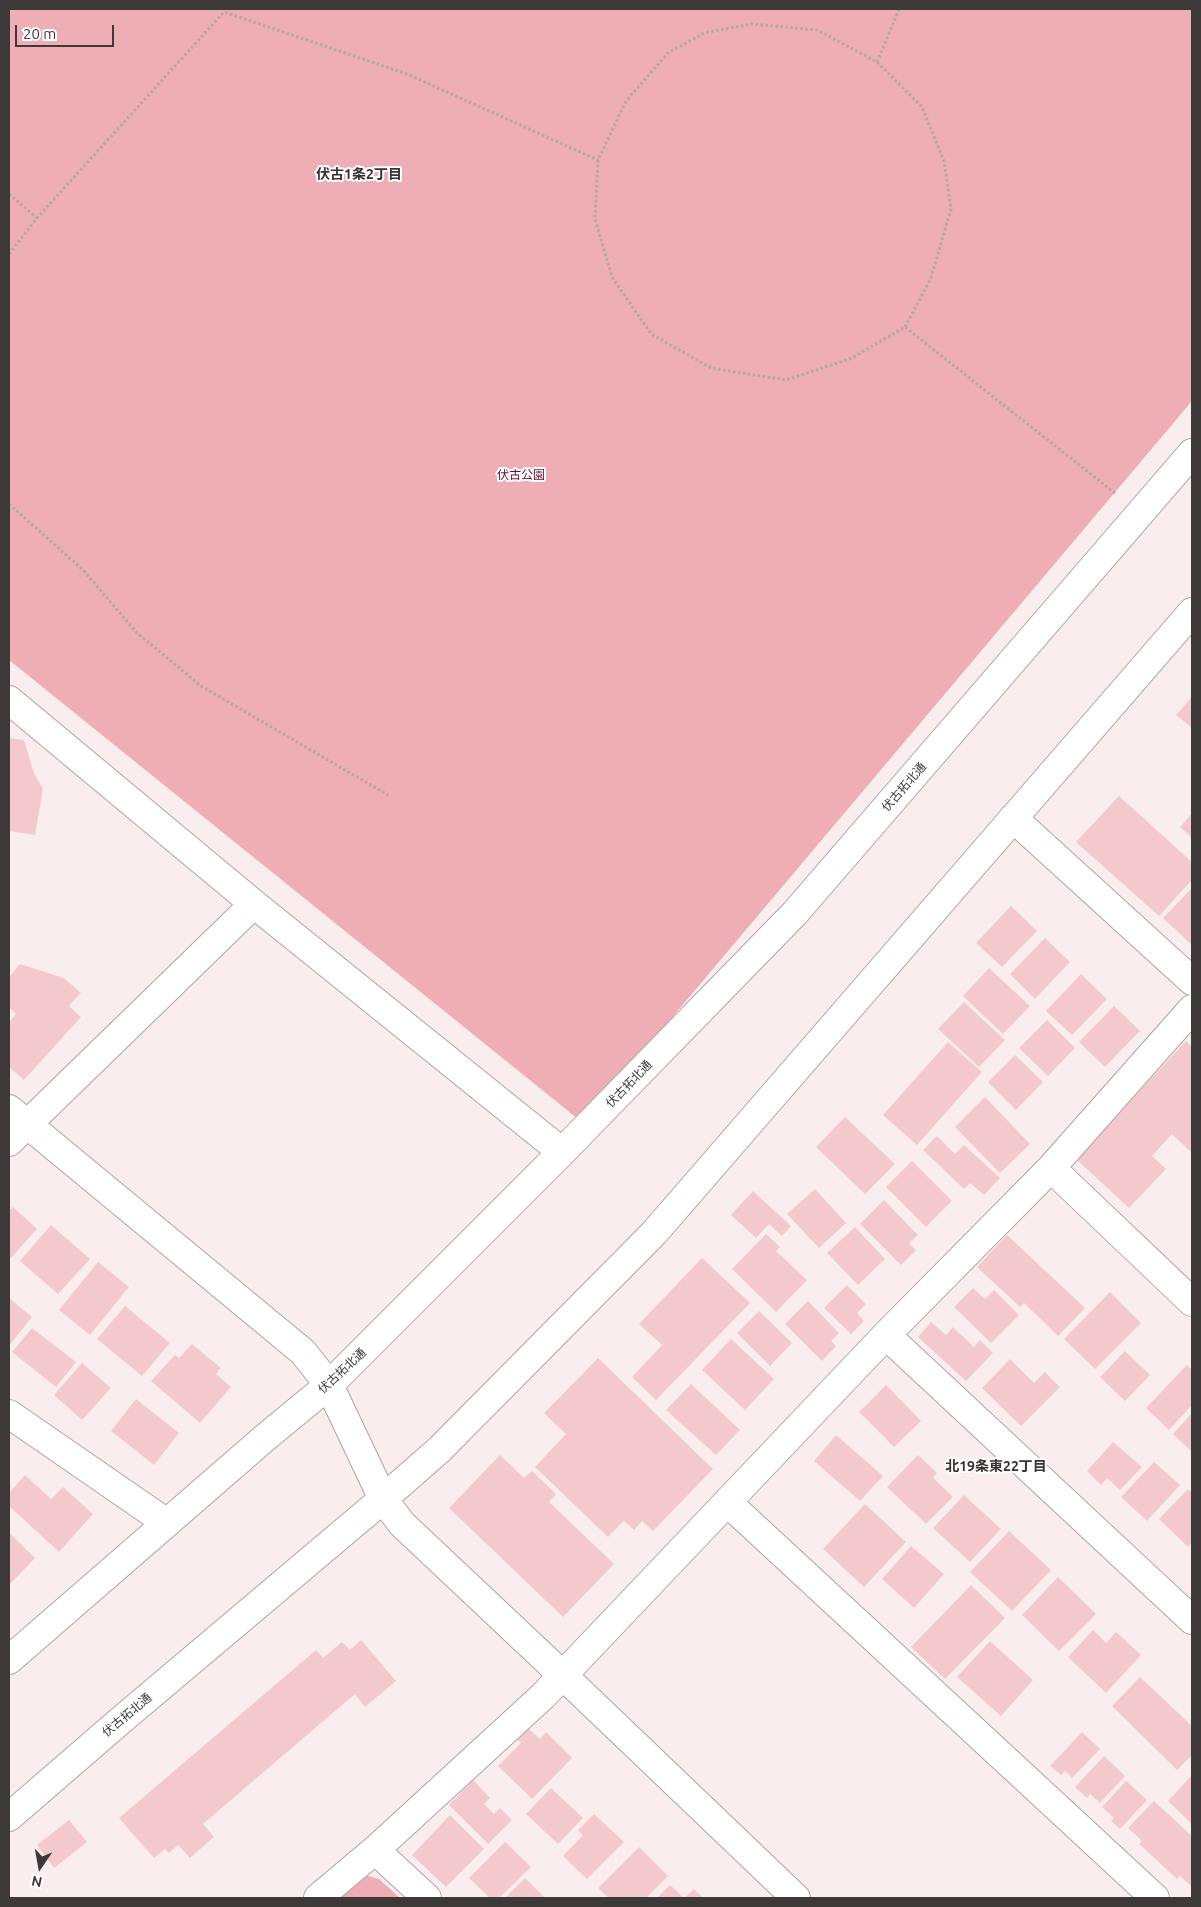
<!DOCTYPE html>
<html>
<head>
<meta charset="utf-8">
<style>
  body { margin:0 }
  #map { position:relative; width:1201px; height:1907px; overflow:hidden; background:#faedee; font-family:Ubuntu,sans-serif }
  canvas { display:block }
  .frame { position:absolute; inset:0; border:10px solid #3e3939; pointer-events:none }
  .north { position:absolute; left:15px; top:1842px; width:50px; height:50px; -webkit-text-stroke:4px #fff; paint-order:stroke; rotate:192deg; font-size:14px; font-weight:700; line-height:20px; text-align:center; color:#3e3939 }
  .north::after { content:''; display:block; margin:auto; width:18px; height:22px; background:#3e3939; clip-path:polygon(50% 0,100% 100%,50% 72%,0 100%) }
  .scale { position:absolute; left:15px; top:25px; width:99px; height:22px; box-sizing:border-box; border:2px solid #3e3939; border-top:0; padding-left:6px; font-size:15px; line-height:18px; white-space:nowrap; color:#3e3939; -webkit-text-stroke:4px #fff; paint-order:stroke }
</style>
</head>
<body>
<div id="map">
<canvas width="1201" height="1907"></canvas>
<div class="frame"></div>
<div class="north">N</div>
<div class="scale">20 m</div>
</div>
<script>
const g = document.querySelector('canvas').getContext('2d');
g.lineJoin = 'round';
function fillPath(path, color) {
  g.fillStyle = color;
  g.fill(path, 'evenodd');
}
function shape(rows) {
  const path = new Path2D();
  for (const r of rows) {
    path.moveTo(r[0], r[1]);
    for (let i = 2; i < r.length; i += 2) path.lineTo(r[i], r[i + 1]);
  }
  return path;
}
function strokePath(path, color, width, dash) {
  g.strokeStyle = color;
  g.lineWidth = width;
  g.lineCap = dash ? 'butt' : 'round';
  g.setLineDash(dash || []);
  g.stroke(path);
}
function write(font, color, halo, rows, align = 'center') {
  g.font = font + ' Ubuntu,"Noto Sans JP",sans-serif';
  g.lineWidth = 4;
  g.setLineDash([]);
  g.textBaseline = 'middle';
  g.strokeStyle = halo;
  g.fillStyle = color;
  for (const [text, x, y, turn = 0] of rows) {
    g.save();
    g.translate(x, y);
    g.rotate((+turn || 0) * Math.PI / 180);
    g.textAlign = isNaN(turn) ? turn : align;
    if (halo) g.strokeText(text, 0, 0);
    g.fillText(text, 0, 0);
    g.restore();
  }
}
fillPath(shape([
  [9,9,1192,9,1192,401,583,1123,9,660],
  [361,1874,379,1879,400,1898,334,1898]
]), '#efadb5');
fillPath(shape([
  [1192,697,1192,728,1176,715],
  [9,738,24,740,34,773,43,789,35,835,9,831],
  [1119,796,1192,862,1192,880,1159,916,1076,842],
  [1192,813,1192,838,1180,827],
  [1192,888,1192,945,1163,918],
  [1011,906,1037,931,1002,967,976,943],
  [1045,938,1070,962,1035,999,1010,974],
  [20,964,64,978,81,993,69,1006,81,1017,24,1080,9,1067,9,1037,11,1035,9,1033,9,1022,16,1014,9,1007,9,977],
  [989,968,1030,1006,1003,1034,963,996],
  [1081,974,1107,999,1072,1035,1046,1011],
  [964,1002,1005,1040,979,1067,938,1029],
  [1114,1006,1140,1031,1105,1067,1079,1042],
  [1047,1020,1075,1048,1048,1076,1019,1048],
  [1186,1041,1192,1047,1192,1153,1172,1134,1152,1156,1166,1169,1129,1208,1076,1159],
  [948,1042,982,1072,917,1145,883,1115],
  [1015,1055,1043,1082,1016,1110,988,1082],
  [985,1097,1030,1144,1000,1173,955,1127],
  [845,1117,895,1164,865,1194,816,1147],
  [937,1136,955,1154,964,1145,1000,1178,984,1195,970,1183,964,1189,923,1150],
  [912,1161,952,1201,926,1227,886,1187],
  [815,1189,846,1223,819,1248,787,1214],
  [753,1191,791,1226,782,1236,769,1224,756,1238,731,1215],
  [884,1200,918,1235,909,1243,916,1250,901,1265,860,1224],
  [13,1207,37,1229,9,1260,9,1211],
  [51,1225,90,1259,58,1294,20,1261],
  [855,1227,885,1259,858,1285,827,1253],
  [766,1234,780,1247,776,1251,807,1280,776,1312,732,1269],
  [1007,1235,1085,1308,1058,1336,1024,1303,1020,1307,977,1267],
  [702,1258,750,1303,656,1400,632,1377,662,1345,639,1324],
  [98,1262,129,1287,90,1335,59,1310],
  [847,1285,866,1304,857,1313,864,1321,851,1334,824,1308],
  [973,1288,985,1299,994,1290,1019,1315,991,1343,954,1307],
  [1110,1292,1141,1323,1095,1369,1064,1339],
  [9,1298,32,1317,9,1346],
  [808,1301,839,1333,831,1341,836,1346,822,1361,785,1324],
  [125,1306,170,1343,142,1376,97,1339],
  [759,1311,792,1343,770,1366,737,1333],
  [931,1322,946,1335,953,1327,974,1347,980,1340,993,1353,966,1381,918,1337],
  [32,1328,76,1362,56,1387,12,1352],
  [731,1339,774,1379,745,1410,702,1370],
  [192,1344,221,1368,216,1374,231,1387,200,1423,151,1381,175,1355,179,1358],
  [1125,1351,1150,1375,1125,1401,1100,1377],
  [598,1358,713,1469,653,1531,642,1521,634,1530,624,1521,608,1537,535,1467,566,1434,544,1413],
  [1010,1359,1034,1383,1045,1372,1060,1387,1021,1426,982,1388],
  [82,1363,111,1388,82,1420,54,1395],
  [1187,1365,1192,1370,1192,1385,1191,1387,1192,1388,1192,1405,1169,1430,1146,1408],
  [691,1384,740,1430,716,1455,666,1410],
  [886,1385,921,1421,894,1447,859,1412],
  [136,1399,179,1433,154,1465,111,1431],
  [1192,1413,1192,1452,1173,1434],
  [836,1435,883,1476,860,1501,814,1461],
  [1113,1442,1142,1467,1120,1490,1107,1478,1101,1485,1087,1471],
  [500,1455,524,1478,532,1471,556,1494,549,1502,614,1564,563,1617,449,1508],
  [918,1455,937,1473,933,1478,953,1497,926,1524,887,1487],
  [1154,1462,1180,1485,1147,1521,1121,1497],
  [25,1475,51,1499,63,1487,93,1514,59,1552,9,1506,9,1493],
  [1188,1489,1192,1493,1192,1542,1188,1547,1159,1519],
  [964,1495,1001,1529,970,1562,933,1528],
  [865,1504,906,1542,864,1587,823,1549],
  [1009,1531,1051,1570,1012,1611,970,1572],
  [9,1533,35,1558,10,1584,9,1583],
  [911,1546,944,1574,914,1608,882,1579],
  [1058,1577,1096,1614,1059,1651,1022,1615],
  [971,1585,1005,1618,945,1679,911,1647],
  [1093,1630,1106,1643,1116,1632,1141,1655,1106,1693,1068,1657],
  [361,1640,396,1681,365,1707,355,1694,203,1824,214,1837,190,1858,178,1845,169,1853,165,1849,154,1858,119,1818,316,1650,323,1658,342,1642,350,1650],
  [990,1641,1033,1680,1001,1716,957,1677],
  [1140,1677,1191,1725,1192,1723,1192,1755,1177,1770,1112,1706],
  [527,1727,540,1739,546,1732,572,1758,532,1799,498,1766,521,1743,516,1738],
  [1082,1732,1100,1749,1072,1778,1065,1771,1061,1775,1050,1766],
  [1104,1756,1125,1776,1100,1803,1090,1794,1087,1798,1075,1787],
  [1192,1775,1192,1824,1168,1801],
  [473,1780,490,1798,484,1804,494,1814,500,1808,512,1820,488,1844,449,1805],
  [1126,1781,1147,1800,1120,1829,1111,1821,1114,1818,1102,1807],
  [551,1788,583,1818,558,1844,526,1814],
  [1154,1801,1192,1836,1192,1887,1180,1876,1177,1879,1139,1844,1142,1841,1128,1828],
  [594,1814,624,1842,587,1879,563,1856,583,1835,578,1830],
  [450,1815,484,1849,446,1887,412,1855],
  [69,1820,87,1842,54,1868,37,1845],
  [505,1842,531,1867,499,1898,490,1898,469,1878],
  [639,1847,668,1876,646,1898,609,1898,598,1888],
  [525,1878,545,1898,505,1898],
  [670,1885,684,1898,657,1898],
  [694,1889,703,1898,684,1898]
]), '#f4c9ce');
const minor = shape([
  [9,700,254,904,562,1152],
  [1013,818,1192,981],
  [9,1109,303,1352,329,1385,383,1499,402,1524,573,1685,796,1898],
  [9,1142,254,904],
  [1051,1168,1192,1302],
  [886,1335,1192,1620],
  [9,1414,167,1523],
  [727,1502,1155,1898],
  [9,1660,267,1436,329,1385,562,1152,795,913,1192,453],
  [9,1817,120,1721,383,1499,439,1450,654,1233,1192,612],
  [375,1850,427,1898],
  [318,1898,375,1850,543,1696,886,1335,1051,1168,1192,1009]
]);
strokePath(minor, '#afa3a5', 30);
strokePath(shape([
  [877,62,899,9],
  [9,194,37,218],
  [9,254,37,218,224,12,407,74,598,160],
  [905,327,931,278,951,209,944,161,922,107,877,62,817,30,752,24,704,33,668,53,626,101,598,160,595,219,612,277,651,334,711,368,786,380,850,359,905,327,1116,494],
  [9,504,83,570,137,633,201,686,388,795]
]), '#b1a8a8', 3, [2.5, 2.5]);
strokePath(minor, '#fff', 28);
write('12px', '#6a102a', '#fff', [
  ["伏古公園",521,475]
]);
write('12px', '#3e3939', '#fff', [
  ["伏古拓北通",904,787,-49],
  ["伏古拓北通",629,1084,-46],
  ["伏古拓北通",342,1371,-43],
  ["伏古拓北通",127,1715,-40]
]);
write('bold 14px', '#3b3132', '#fff', [
  ["伏古1条2丁目",359,174],
  ["北19条東22丁目",996,1466]
]);
</script>
</body>
</html>
